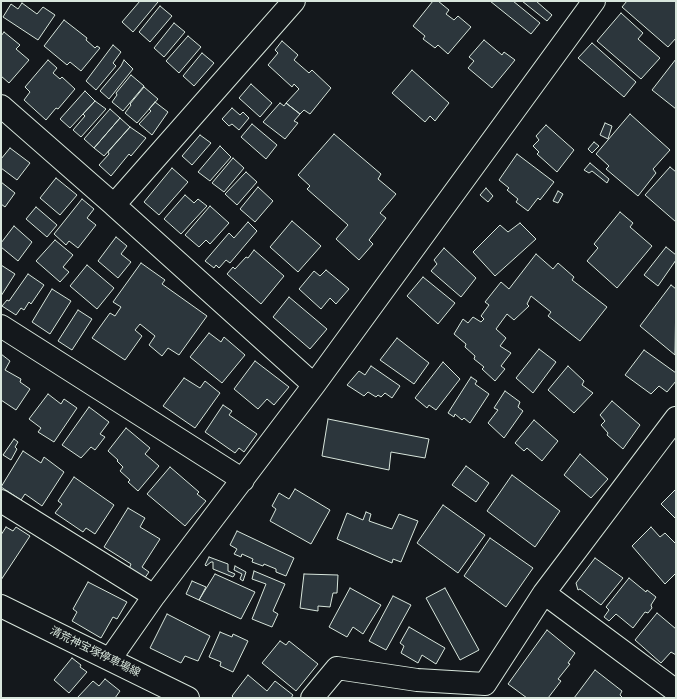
<!DOCTYPE html>
<html>
<head>
<meta charset="utf-8">
<style>
  body { margin:0 }
  #map { position:relative; width:677px; height:699px; overflow:hidden; background:#14181c; font-family:"Open Sans",sans-serif }
  canvas { display:block }
  .frame { position:absolute; inset:0; border:2px solid #d8e6dc; pointer-events:none }
</style>
</head>
<body>
<div id="map">
<canvas width="677" height="699"></canvas>
<div class="frame"></div>
</div>
<script>
const g = document.querySelector('canvas').getContext('2d');
g.lineJoin = 'round';
function fillPath(path, color) {
  g.fillStyle = color;
  g.fill(path, 'evenodd');
}
function shape(rows) {
  const path = new Path2D();
  for (const r of rows) {
    path.moveTo(r[0], r[1]);
    for (let i = 2; i < r.length; i += 2) path.lineTo(r[i], r[i + 1]);
  }
  return path;
}
function strokePath(path, color, width, dash) {
  g.strokeStyle = color;
  g.lineWidth = width;
  g.lineCap = dash ? 'butt' : 'round';
  g.setLineDash(dash || []);
  g.stroke(path);
}
function write(font, color, halo, rows, align = 'center') {
  g.font = font + ' "Open Sans","Noto Sans JP",sans-serif';
  g.lineWidth = 3;
  g.setLineDash([]);
  g.textBaseline = 'middle';
  g.strokeStyle = halo;
  g.fillStyle = color;
  for (const [text, x, y, turn = 0] of rows) {
    g.save();
    g.translate(x, y);
    g.rotate((+turn || 0) * Math.PI / 180);
    g.textAlign = isNaN(turn) ? turn : align;
    if (halo) g.strokeText(text, 0, 0);
    g.fillText(text, 0, 0);
    g.restore();
  }
}
const building = shape([
  [140,1,157,1,158,2,133,32,122,22,140,1],
  [433,1,438,1,449,10,446,14,454,20,458,16,471,27,448,54,438,45,435,48,423,39,425,36,413,26,433,1],
  [490,1,513,1,540,23,531,34,490,1],
  [522,1,536,1,552,15,547,21,522,1],
  [627,1,676,1,676,38,668,47,622,7,627,1],
  [22,3,37,14,43,7,55,15,38,40,3,17,11,4,18,9,22,3],
  [160,6,172,16,150,42,139,32,160,6],
  [621,13,643,33,638,39,660,58,641,79,597,41,621,13],
  [64,20,87,38,86,40,95,48,97,46,100,48,81,71,70,62,67,65,44,46,64,20],
  [174,23,185,32,164,57,154,48,174,23],
  [4,32,20,45,16,49,29,60,9,83,1,76,1,36,4,32],
  [188,36,201,47,179,73,166,61,188,36],
  [484,40,502,55,504,52,515,60,492,88,468,68,474,61,469,57,484,40],
  [282,41,298,55,294,60,309,73,312,70,331,88,310,114,304,110,300,114,286,103,299,89,294,84,292,87,268,65,278,53,275,50,282,41],
  [592,43,636,82,624,97,578,58,592,43],
  [113,45,121,52,113,63,116,66,96,90,86,81,113,45],
  [202,53,214,63,194,86,183,76,202,53],
  [676,59,676,109,652,90,676,59],
  [48,60,57,68,53,73,60,79,62,77,75,89,58,109,56,108,46,120,24,100,30,92,25,87,48,60],
  [124,60,133,69,109,99,100,91,121,66,124,60],
  [412,70,449,103,435,121,430,116,425,122,392,93,412,70],
  [131,75,144,86,123,111,112,102,117,95,116,93,131,75],
  [251,84,272,103,260,117,239,98,251,84],
  [144,87,158,99,137,123,125,113,131,105,130,104,144,87],
  [85,91,95,101,70,128,60,119,85,91],
  [95,101,106,109,81,137,73,130,85,116,83,114,95,101],
  [155,102,168,112,152,135,139,124,151,111,149,109,155,102],
  [280,103,284,106,286,103,300,114,294,121,298,123,285,139,263,122,280,103],
  [232,108,240,115,243,112,249,118,239,130,232,124,229,126,222,119,232,108],
  [110,109,120,118,94,148,84,139,110,109],
  [630,114,670,150,653,169,656,173,638,196,606,169,609,166,596,154,630,114],
  [120,118,130,127,104,156,94,148,120,118],
  [605,123,612,126,608,139,600,135,605,123],
  [252,124,277,145,266,159,241,137,252,124],
  [546,125,574,150,557,172,537,154,539,152,533,146,539,140,536,136,546,125],
  [130,127,146,138,131,156,129,154,111,176,99,165,109,154,108,152,130,127],
  [334,134,381,174,378,179,396,194,380,213,386,218,369,240,373,244,359,260,336,239,348,225,307,189,310,186,298,175,334,134],
  [200,135,211,143,192,165,182,156,200,135],
  [594,142,599,146,592,153,588,149,594,142],
  [220,146,231,157,210,181,198,172,220,146],
  [10,148,30,163,17,180,1,168,1,159,10,148],
  [517,154,554,182,540,200,538,198,528,211,516,202,518,199,507,190,509,188,499,180,517,154],
  [233,158,244,168,224,192,212,183,233,158],
  [590,163,609,179,607,183,592,171,589,173,584,170,590,163],
  [670,167,676,172,676,222,645,195,670,167],
  [172,168,188,182,159,215,144,202,172,168],
  [246,172,257,182,237,205,225,194,246,172],
  [56,178,77,195,60,215,40,198,56,178],
  [1,182,15,193,5,207,1,204,1,182],
  [258,187,273,201,255,222,240,209,258,187],
  [486,188,493,196,488,202,480,195,486,188],
  [558,191,563,194,558,203,553,201,558,191],
  [185,195,194,203,198,199,207,206,181,234,164,219,185,195],
  [82,199,94,209,87,218,96,225,78,248,69,241,66,245,54,234,82,199],
  [210,206,229,223,210,244,206,240,199,247,185,235,210,206],
  [36,207,57,225,47,237,26,219,36,207],
  [620,212,633,223,630,227,652,246,617,288,587,261,598,248,594,244,620,212],
  [292,221,321,246,298,272,270,247,292,221],
  [248,222,257,231,230,263,226,260,219,268,216,265,214,268,205,261,229,233,234,238,248,222],
  [520,223,536,239,495,276,473,252,500,225,508,232,520,223],
  [14,226,32,242,18,261,1,247,1,243,14,226],
  [116,237,127,246,121,254,131,262,118,278,98,261,116,237],
  [55,240,73,255,63,267,69,272,60,282,36,261,55,240],
  [666,247,676,255,676,260,658,286,644,275,666,247],
  [444,248,476,278,461,297,431,271,437,264,434,260,444,248],
  [254,250,284,276,261,304,227,274,233,267,235,269,246,257,248,258,254,250],
  [536,254,553,269,558,263,574,277,572,280,607,307,580,341,548,316,551,312,531,296,527,304,529,306,514,320,507,314,496,329,506,338,500,346,511,353,501,366,505,369,495,381,482,369,484,367,474,359,475,356,465,347,466,344,454,334,463,319,468,323,473,317,481,322,484,319,481,316,489,305,485,302,501,282,509,289,536,254],
  [141,263,165,280,162,284,207,316,179,355,168,348,162,356,149,345,155,336,140,324,135,330,142,336,125,360,92,338,110,313,115,316,121,307,113,302,141,263],
  [1,265,15,274,1,296,1,265],
  [87,265,114,288,97,309,70,286,87,265],
  [326,270,349,289,336,304,330,298,321,309,299,289,314,271,320,276,326,270],
  [28,274,44,285,31,304,29,302,24,310,21,308,16,315,2,306,7,300,9,301,28,274],
  [423,277,455,303,438,324,407,296,423,277],
  [671,285,676,289,675,355,640,326,671,285],
  [52,289,71,301,50,334,32,322,52,289],
  [289,297,327,329,310,349,273,317,289,297],
  [78,310,92,319,72,350,58,341,78,310],
  [209,333,221,342,224,337,245,355,222,383,190,357,209,333],
  [397,338,429,363,414,384,380,360,397,338],
  [539,349,556,362,533,393,516,378,539,349],
  [644,350,676,373,676,381,667,392,659,386,651,394,625,375,644,350],
  [1,354,10,361,5,370,21,379,20,382,30,389,16,410,1,400,1,354],
  [255,361,289,387,274,405,267,399,258,409,234,389,255,361],
  [443,362,460,379,436,410,429,405,427,408,415,398,443,362],
  [371,366,400,386,392,398,385,393,381,397,378,395,376,397,368,392,364,396,347,385,359,371,365,375,371,366],
  [568,366,584,381,582,385,593,393,574,413,548,390,568,366],
  [471,377,477,381,475,384,489,394,470,423,464,418,462,420,455,414,454,417,448,413,471,377],
  [184,378,200,388,205,381,220,393,195,428,163,406,184,378],
  [505,391,520,402,518,407,523,411,504,438,488,423,498,410,494,408,505,391],
  [48,394,61,404,64,399,77,408,54,442,38,432,41,428,29,419,48,394],
  [612,401,640,425,623,449,607,435,608,433,601,425,605,421,600,415,612,401],
  [223,405,232,411,229,415,257,434,244,452,239,448,235,453,205,432,223,405],
  [89,407,109,422,100,434,105,437,95,450,91,447,81,458,62,445,89,407],
  [328,419,429,439,425,458,391,452,389,470,322,456,328,419],
  [534,420,558,441,542,461,527,448,524,451,515,443,534,420],
  [126,428,150,448,145,454,159,466,138,491,128,482,130,480,120,471,123,467,117,461,118,460,108,451,126,428],
  [14,439,18,442,15,447,17,449,11,460,3,455,14,439],
  [23,451,41,463,44,457,64,472,42,506,25,494,21,500,1,487,23,451],
  [580,454,608,479,591,498,564,475,580,454],
  [466,466,489,483,476,502,452,485,466,466],
  [170,467,199,492,197,494,206,501,185,526,147,494,170,467],
  [512,475,560,511,535,547,487,511,512,475],
  [74,477,114,505,95,534,86,528,83,532,55,513,62,504,58,501,74,477],
  [295,489,330,510,311,544,270,521,276,509,272,506,279,493,289,499,295,489],
  [676,489,676,519,661,504,676,489],
  [443,505,485,535,458,573,417,543,443,505],
  [128,508,145,518,140,527,160,539,142,567,149,572,144,579,129,569,131,564,104,547,128,508],
  [366,512,371,514,369,521,392,529,399,514,418,521,401,562,393,559,392,563,337,539,347,513,363,520,366,512],
  [6,527,13,531,16,527,30,536,1,580,1,535,6,527],
  [651,527,660,537,665,533,676,544,676,573,665,584,632,546,651,527],
  [237,531,294,558,286,576,276,572,276,569,264,564,263,566,252,562,253,559,242,554,241,557,234,554,237,549,230,545,237,531],
  [490,538,533,568,506,607,464,576,490,538],
  [209,557,228,564,228,571,235,574,233,577,213,569,213,562,211,562,206,566,205,565,209,557],
  [595,558,623,578,601,605,580,589,578,590,576,583,595,558],
  [235,566,246,572,243,581,240,579,242,574,234,570,235,566],
  [254,571,285,584,273,611,278,614,272,627,252,619,266,584,252,579,254,571],
  [215,574,255,592,241,619,199,600,215,574],
  [304,574,338,575,337,593,333,593,330,607,318,606,318,611,300,608,304,574],
  [629,578,646,592,647,590,656,597,651,605,652,608,648,613,645,612,633,628,616,614,609,621,604,617,609,610,606,607,629,578],
  [192,581,206,587,199,600,186,594,192,581],
  [88,582,127,602,117,619,113,617,101,638,72,621,77,612,73,609,88,582],
  [350,588,381,605,363,634,353,627,347,637,329,627,350,588],
  [445,588,479,650,460,660,426,598,445,588],
  [393,596,411,605,386,650,369,641,393,596],
  [657,613,676,629,676,655,671,652,661,663,635,640,657,613],
  [167,614,210,636,198,661,185,656,181,663,150,648,167,614],
  [409,627,445,648,436,664,422,655,418,663,401,653,404,646,400,643,409,627],
  [547,630,575,653,568,663,570,664,558,679,561,681,548,698,527,698,508,684,547,630],
  [220,632,232,637,233,634,248,641,233,672,220,666,221,662,209,657,220,632],
  [280,641,286,645,289,641,318,664,296,691,262,663,280,641],
  [72,658,81,665,80,667,87,672,69,693,54,680,72,658],
  [595,670,622,691,620,695,623,698,574,698,595,670],
  [248,675,267,691,275,681,293,695,291,698,234,698,232,696,248,675],
  [105,679,120,691,115,698,77,698,93,681,99,686,105,679]
]);
fillPath(building, '#2c363c');
strokePath(building, '#d8e6dc', 1);
const street = shape([
  [1,106,114,205,294,1],
  [114,205,314,385],
  [1,326,243,480],
  [1,501,154,596],
  [544,593,676,691],
  [1,606,188,698],
  [110,659,154,596,314,385,594,1],
  [312,698,337,668,417,680,485,684,544,593,676,418]
]);
strokePath(street, '#d8e6dc', 24);
strokePath(street, '#14181c', 22);
write('11px', '#d8e6dc', '#14181c', [
  ["清荒神宝塚停車場線",95,652,26]
]);
</script>
</body>
</html>
